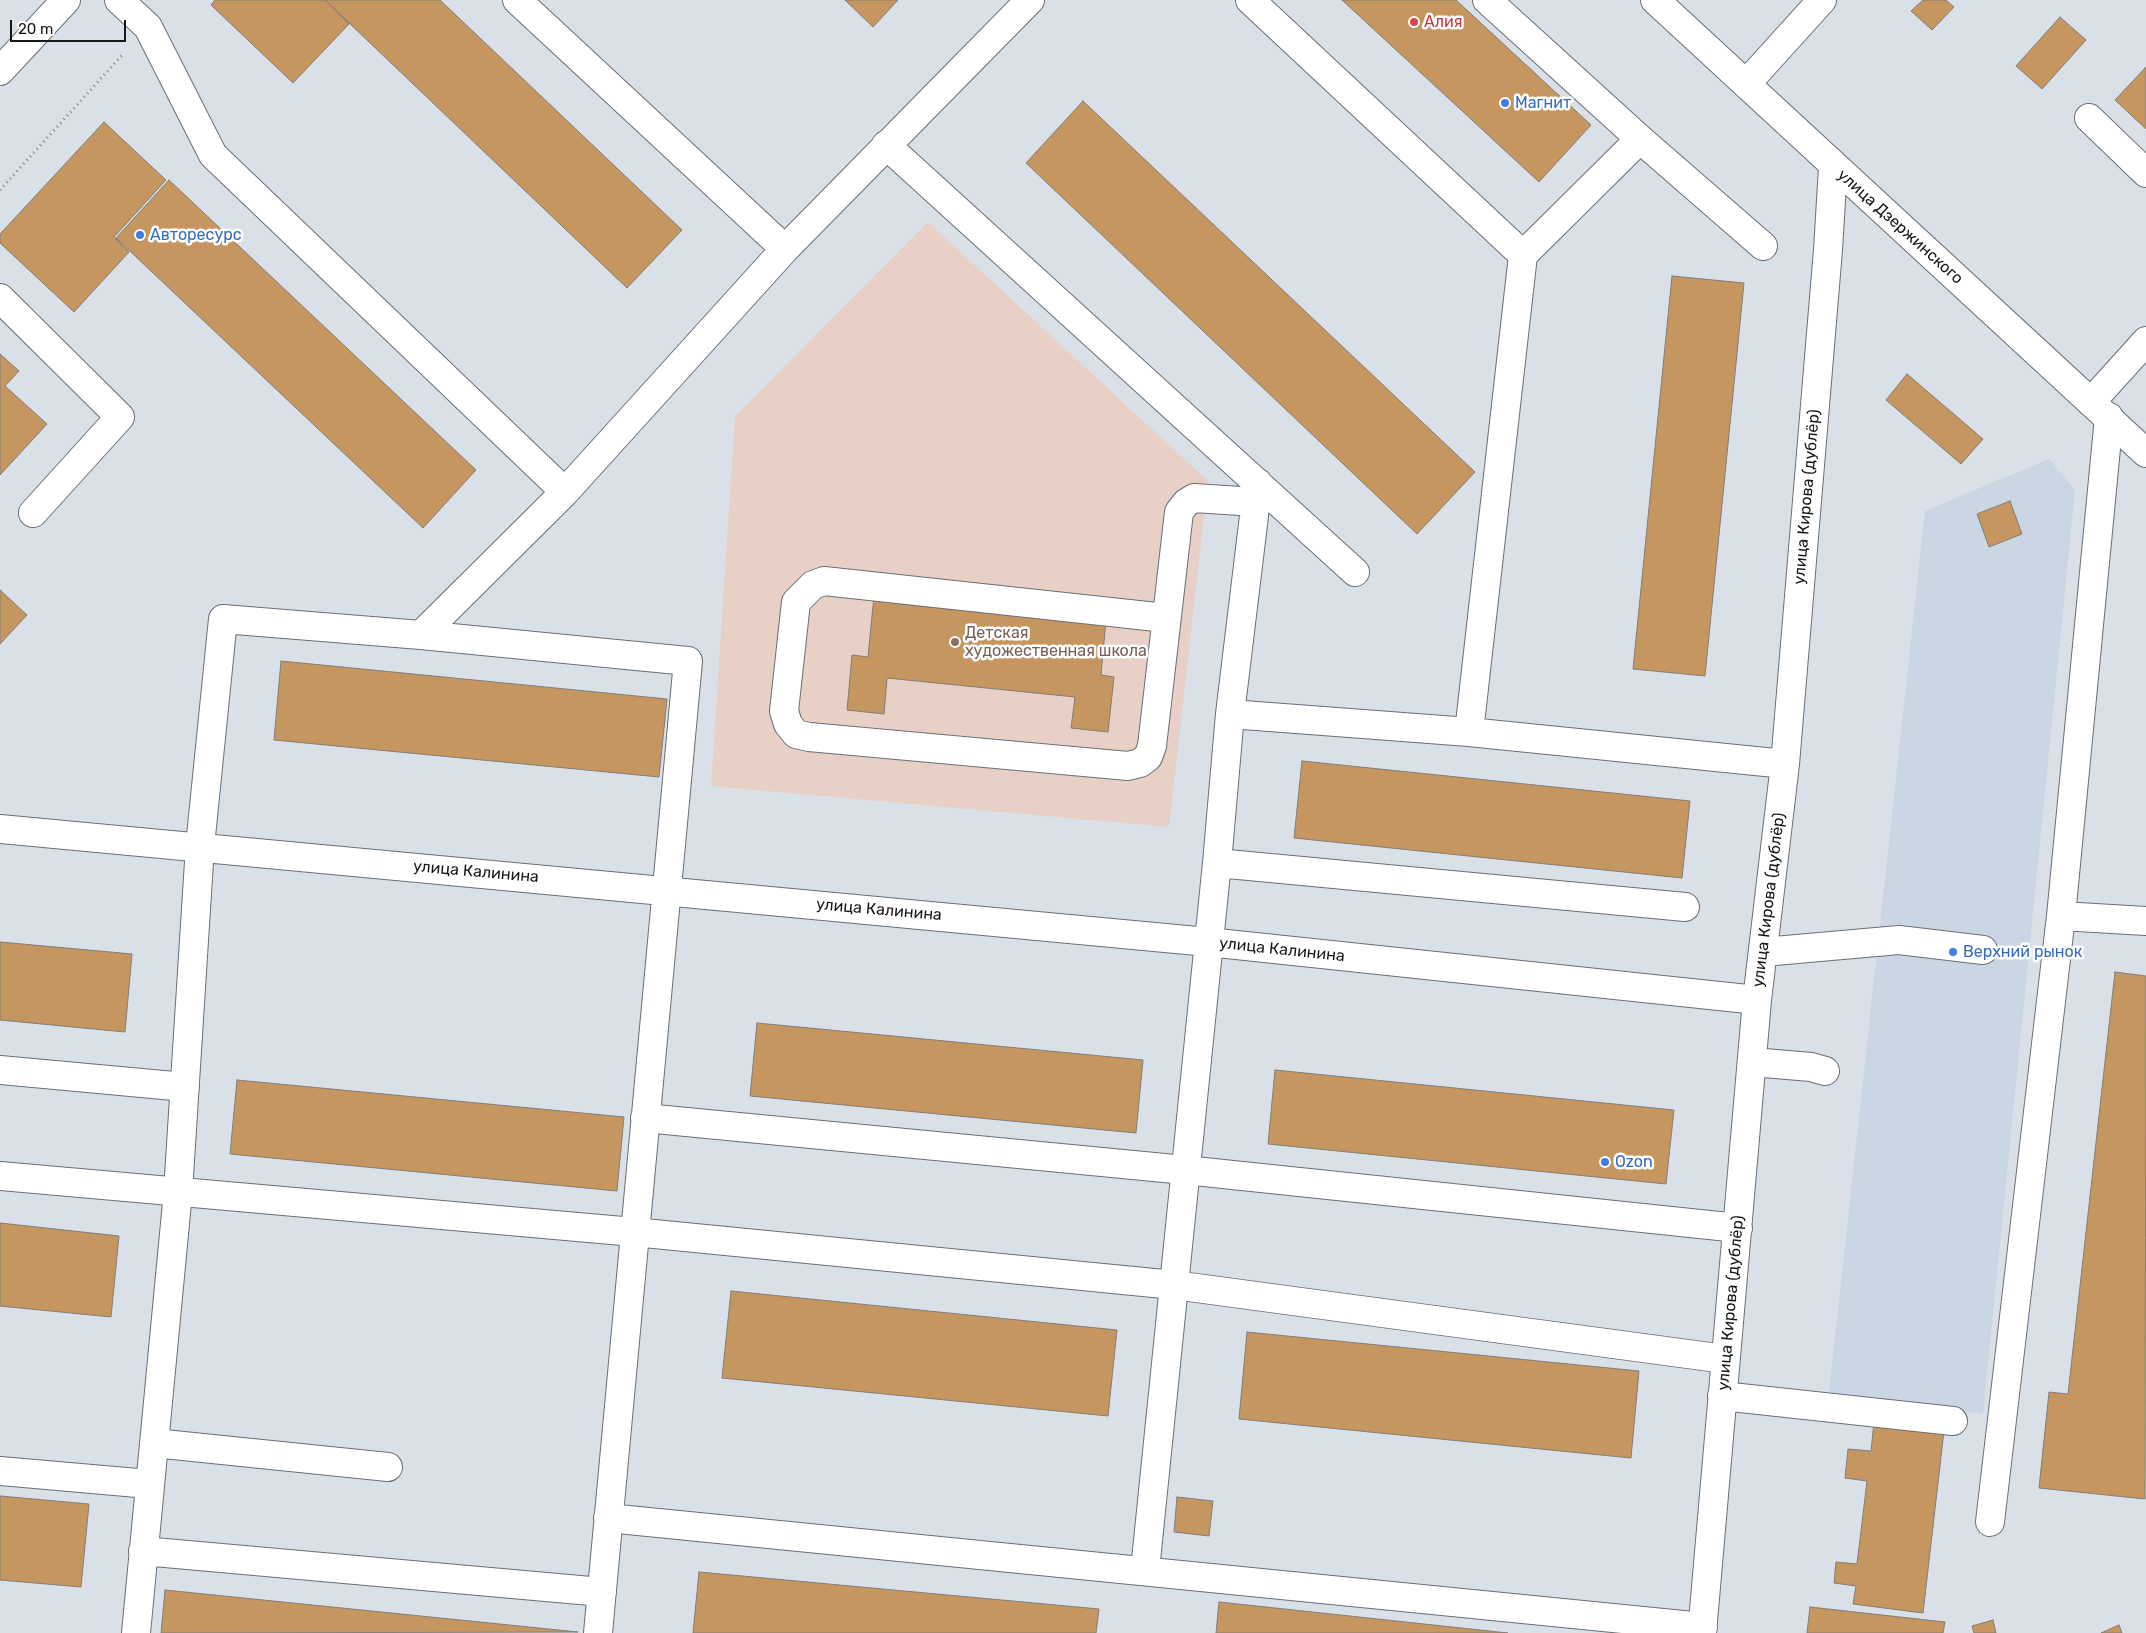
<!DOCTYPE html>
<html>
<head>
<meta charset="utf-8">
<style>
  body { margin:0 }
  #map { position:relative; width:2146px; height:1633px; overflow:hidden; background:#d9e0e7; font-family:Rubik,sans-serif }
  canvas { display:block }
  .scale { position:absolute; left:10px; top:20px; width:116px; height:22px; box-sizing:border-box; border:2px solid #151719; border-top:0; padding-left:6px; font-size:15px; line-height:18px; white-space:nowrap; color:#151719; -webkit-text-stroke:4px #fff; paint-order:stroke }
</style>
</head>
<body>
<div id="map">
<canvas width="2146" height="1633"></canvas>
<div class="scale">20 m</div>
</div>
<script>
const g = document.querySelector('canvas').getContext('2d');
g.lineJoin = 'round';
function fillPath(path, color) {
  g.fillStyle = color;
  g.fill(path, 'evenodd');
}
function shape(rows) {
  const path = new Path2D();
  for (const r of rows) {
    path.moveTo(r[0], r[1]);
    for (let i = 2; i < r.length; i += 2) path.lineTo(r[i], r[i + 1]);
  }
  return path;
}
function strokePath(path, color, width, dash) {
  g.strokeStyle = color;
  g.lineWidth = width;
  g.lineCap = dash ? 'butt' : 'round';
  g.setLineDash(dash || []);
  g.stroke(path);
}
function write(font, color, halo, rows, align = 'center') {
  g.font = font + ' Rubik,sans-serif';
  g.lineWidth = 5;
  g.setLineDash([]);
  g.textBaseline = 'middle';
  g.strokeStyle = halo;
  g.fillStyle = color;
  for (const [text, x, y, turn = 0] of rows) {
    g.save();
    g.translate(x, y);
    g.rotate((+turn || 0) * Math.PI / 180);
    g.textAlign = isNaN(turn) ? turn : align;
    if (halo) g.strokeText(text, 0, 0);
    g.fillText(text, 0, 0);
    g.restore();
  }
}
fillPath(shape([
  [2049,459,2075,490,1983,1414,1829,1393,1925,511]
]), '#cad6e3');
fillPath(shape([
  [928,222,1208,481,1169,827,711,786,735,416]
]), '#e8d0c6');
const building = shape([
  [215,0,325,0,349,24,293,83,211,5,215,0],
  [325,0,440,0,682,230,627,288,325,0],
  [845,0,898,0,873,27,845,0],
  [1342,0,1456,0,1591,125,1539,182,1342,0],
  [1923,0,1946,0,1954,7,1932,30,1911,11,1923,0],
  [2060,17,2086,40,2042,89,2016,66,2060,17],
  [2146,67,2146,129,2115,100,2146,67],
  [1083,101,1475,472,1417,534,1026,163,1083,101],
  [104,122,166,180,114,237,129,252,74,312,0,243,0,234,104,122],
  [169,180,476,470,423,528,116,238,169,180],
  [1672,276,1744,283,1705,676,1633,669,1672,276],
  [0,354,19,371,5,386,47,424,0,475,0,354],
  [1907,374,1983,439,1961,464,1886,400,1907,374],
  [2010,501,2022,534,1989,547,1977,514,2010,501],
  [0,590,27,615,0,644,0,590],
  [874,596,1106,620,1101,675,1114,677,1108,732,1071,728,1075,697,887,678,884,714,847,710,852,655,868,657,874,596],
  [281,661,667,699,659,777,274,740,281,661],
  [1302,761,1690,801,1682,878,1294,838,1302,761],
  [0,942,132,954,125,1032,0,1020,0,942],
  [2115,972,2146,976,2145,1499,2039,1488,2049,1392,2068,1394,2115,972],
  [757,1023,1143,1060,1136,1133,750,1096,757,1023],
  [1275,1070,1674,1110,1666,1184,1268,1144,1275,1070],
  [237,1080,624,1117,617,1191,230,1154,237,1080],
  [0,1223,119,1236,111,1317,0,1306,0,1223],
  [731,1291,1117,1330,1108,1416,722,1378,731,1291],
  [1247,1332,1639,1371,1631,1458,1239,1419,1247,1332],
  [1874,1422,1944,1431,1923,1613,1853,1604,1856,1586,1834,1583,1836,1562,1857,1564,1867,1481,1845,1478,1848,1449,1871,1451,1874,1422],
  [0,1496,89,1504,81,1587,0,1580,0,1496],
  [1177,1497,1213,1501,1209,1536,1174,1532,1177,1497],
  [699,1572,1099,1609,1096,1633,693,1633,699,1572],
  [165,1590,578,1632,161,1633,165,1590],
  [1219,1602,1508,1633,1216,1633,1219,1602],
  [1810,1607,1945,1622,1943,1633,1807,1633,1810,1607],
  [1993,1620,1996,1633,1974,1633,1972,1626,1993,1620],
  [2119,1625,2122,1633,2101,1633,2119,1625]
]);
fillPath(building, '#c5965f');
strokePath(building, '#837d77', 1);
const minor = shape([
  [119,0,148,27,213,155,565,492],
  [517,0,785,249],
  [1250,0,1523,255,1469,732],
  [1487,0,1640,139],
  [1746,84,1822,0],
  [2089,118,2146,173],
  [886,145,1355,572],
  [1523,255,1640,139,1763,246],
  [0,298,120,417,33,513],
  [2091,402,2146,341],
  [2109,417,2061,916,2146,921],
  [1166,618,824,581,813,585,796,602,784,711,788,724,796,734,809,737,1128,766,1140,763,1148,757,1152,746,1179,512,1186,503,1194,498,1256,502],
  [421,635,688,661,598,1633],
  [1230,714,1469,732,1785,764],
  [0,829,1208,942,1757,1000],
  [1217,863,1685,907],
  [1763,952,1899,940,1983,950],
  [1752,1062,1811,1067,1825,1071],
  [0,1070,185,1087],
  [645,1118,1185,1170,1738,1228],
  [0,1176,634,1232,1174,1285,1725,1359],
  [1722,1396,1953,1421],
  [154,1443,388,1467],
  [0,1471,149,1484],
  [608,1518,1703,1627],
  [1990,1522,2061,916],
  [143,1551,602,1592],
  [1145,1570,1217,863,1230,714,1258,483],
  [136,1633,178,1192,200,846,223,619,421,635,565,492,785,249,1030,0],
  [1702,1633,1757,1000,1785,764,1828,250,1833,167]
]);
const major = shape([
  [1655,0,2146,453],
  [0,71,66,0]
]);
strokePath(minor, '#696f76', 30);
strokePath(major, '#696f76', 30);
strokePath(shape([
  [0,190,124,53]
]), '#7f8388', 3, [1, 4]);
strokePath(minor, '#fff', 28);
strokePath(major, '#fff', 28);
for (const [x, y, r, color] of [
  [1414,22,5,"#e0444e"],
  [1505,103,5,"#3f7fe0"],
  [140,235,5,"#3f7fe0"],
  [955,642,5,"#8d6e63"],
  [1953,952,5,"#3f7fe0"],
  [1605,1162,5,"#3f7fe0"]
]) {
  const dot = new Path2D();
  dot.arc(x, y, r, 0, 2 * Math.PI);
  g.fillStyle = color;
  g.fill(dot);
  strokePath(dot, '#fff', 2);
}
write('16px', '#be3a42', '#fff', [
  ["Алия",1424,22]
], 'left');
write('16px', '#366cbe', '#fff', [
  ["Магнит",1515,103],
  ["Авторесурс",150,235],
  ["Верхний рынок",1963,952],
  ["Ozon",1615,1162]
], 'left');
write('16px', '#151719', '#fff', [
  ["улица Дзержинского",1900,227,42],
  ["улица Кирова (дублёр)",1807,497,-85],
  ["улица Калинина",476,872,5],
  ["улица Кирова (дублёр)",1769,900,-83],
  ["улица Калинина",879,910,5],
  ["улица Калинина",1282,950,6],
  ["улица Кирова (дублёр)",1731,1303,-85]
]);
write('16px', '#785e54', '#fff', [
  ["Детская",965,633],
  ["художественная школа",965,651]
], 'left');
</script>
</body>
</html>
